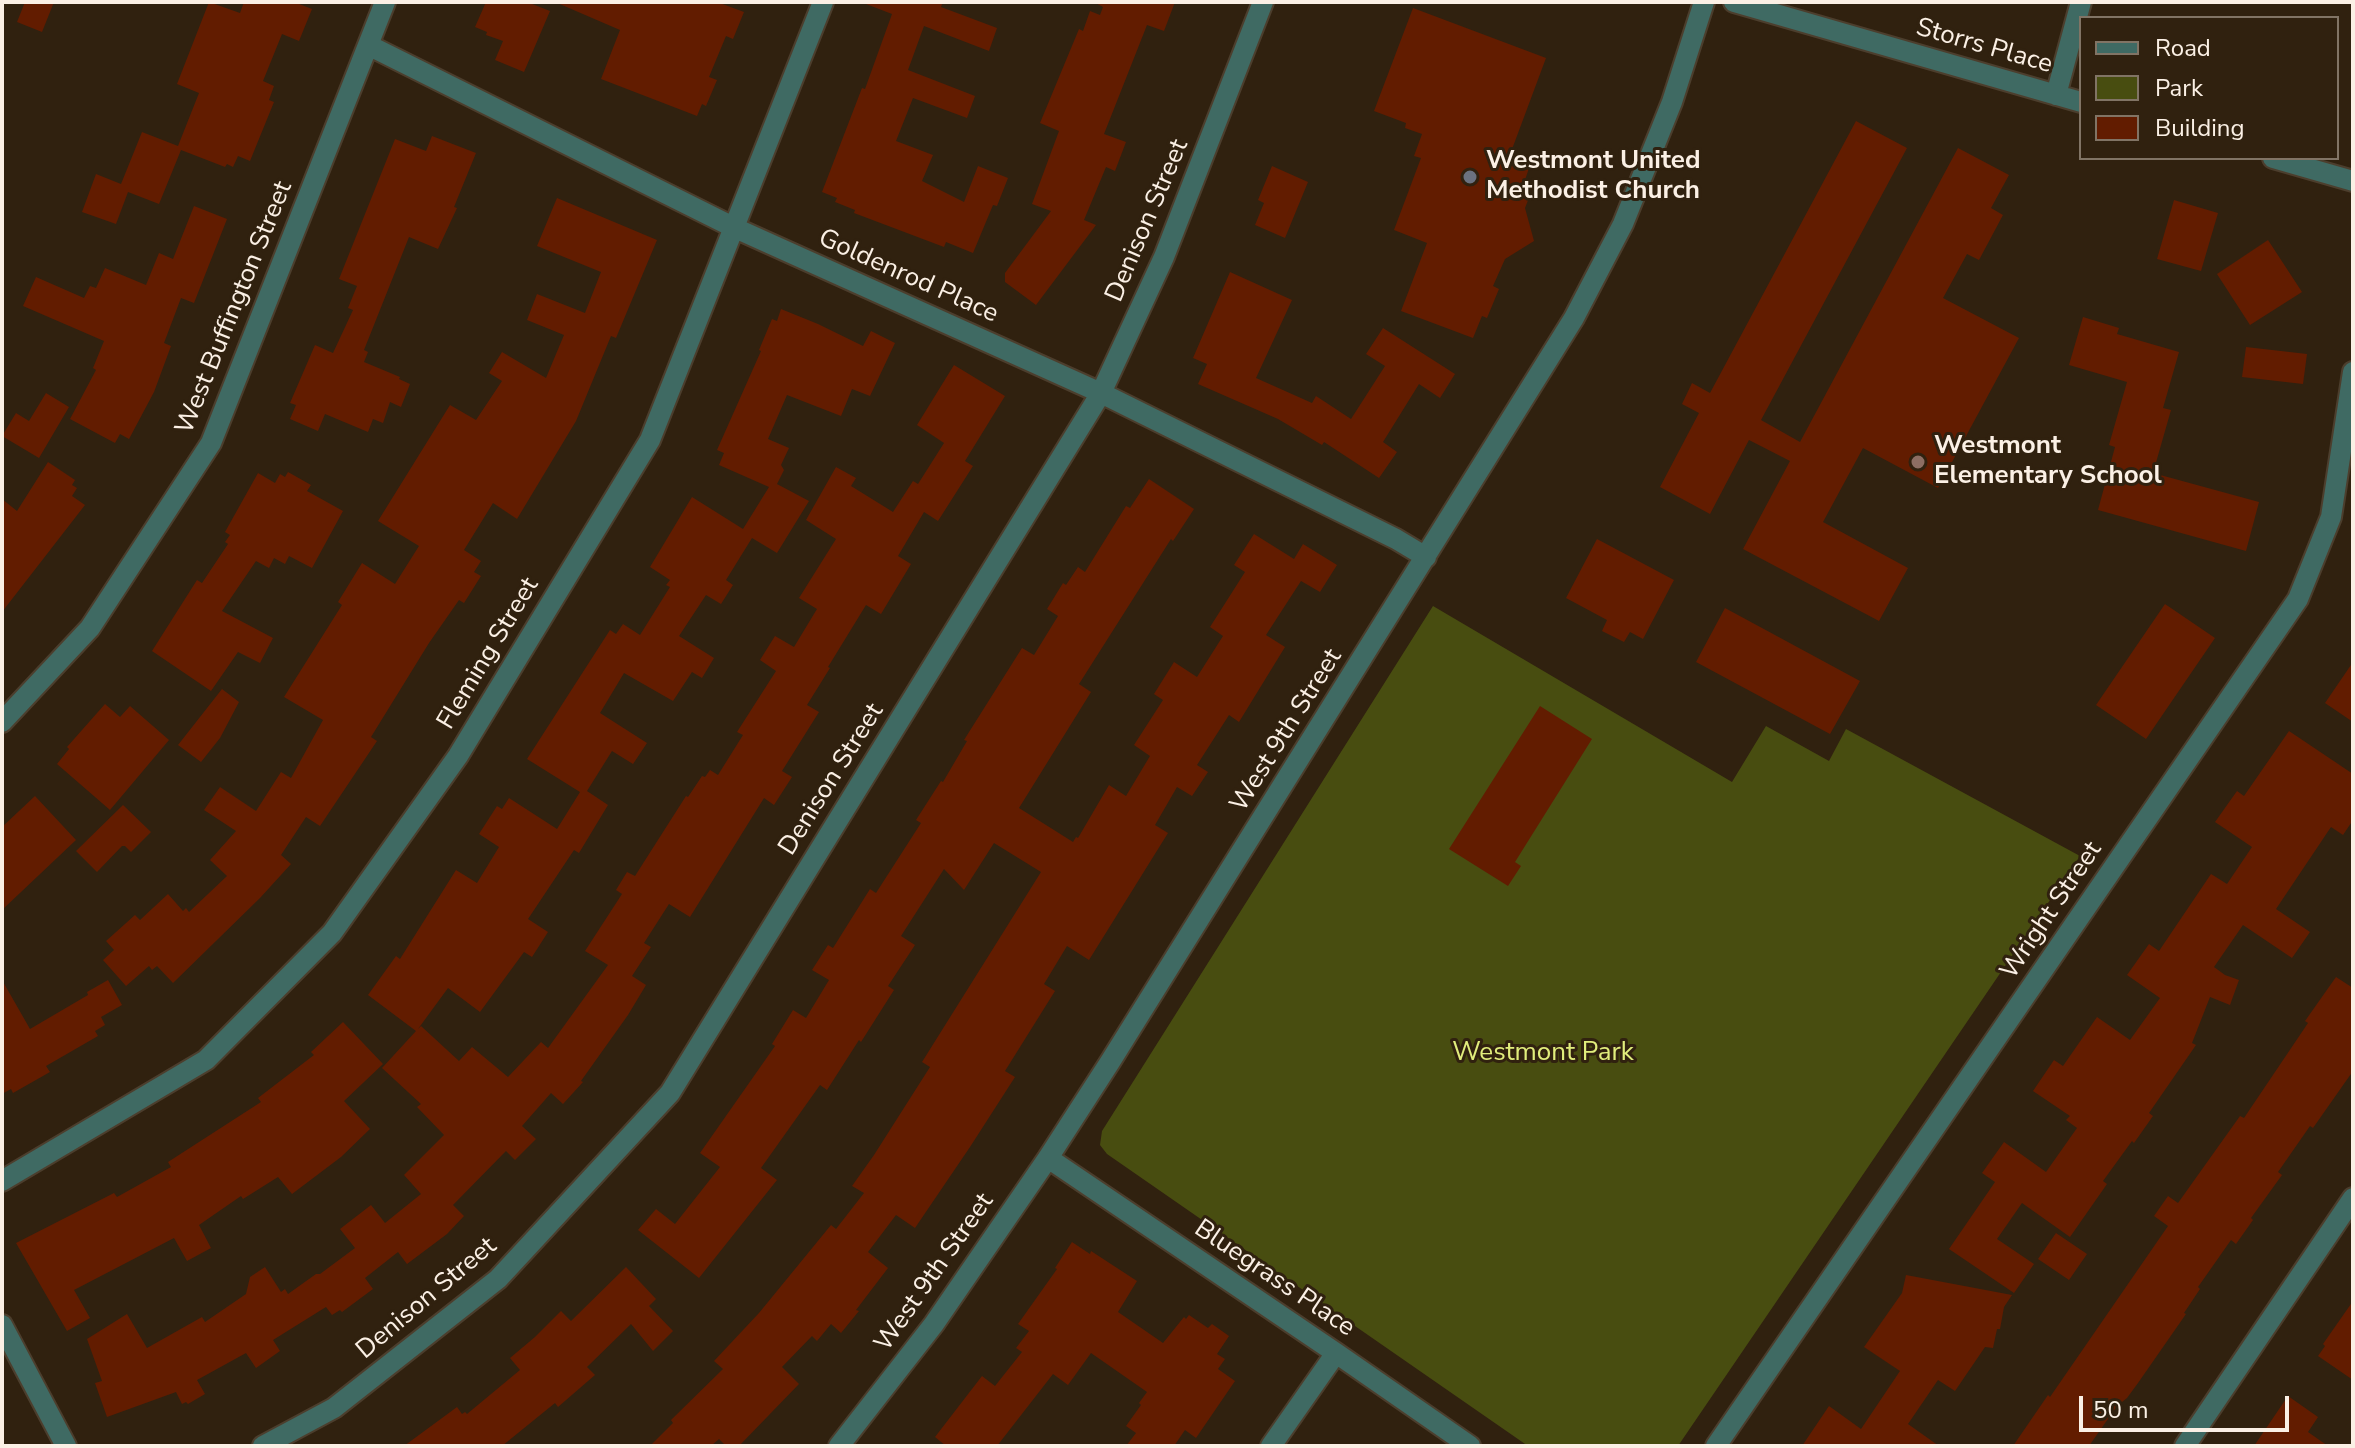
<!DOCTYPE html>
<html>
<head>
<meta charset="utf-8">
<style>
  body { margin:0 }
  #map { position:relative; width:2355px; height:1448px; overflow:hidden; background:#30210f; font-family:"Nunito Sans",sans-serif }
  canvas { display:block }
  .frame { position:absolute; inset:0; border:4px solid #fbf0e5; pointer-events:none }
  .legend { position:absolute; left:2079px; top:16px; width:260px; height:144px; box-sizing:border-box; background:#30210f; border:2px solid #817465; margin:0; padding:10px 14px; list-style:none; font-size:24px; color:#fbf0e5 }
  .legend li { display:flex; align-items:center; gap:16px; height:40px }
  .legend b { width:40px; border:2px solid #817465 }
  .scale { position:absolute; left:2079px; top:1396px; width:210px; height:36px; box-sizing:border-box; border:4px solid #fbf0e5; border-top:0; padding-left:10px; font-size:24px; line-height:28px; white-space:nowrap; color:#fbf0e5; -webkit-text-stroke:6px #30210f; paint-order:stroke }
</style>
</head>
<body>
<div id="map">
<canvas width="2355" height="1448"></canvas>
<div class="frame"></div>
<ul class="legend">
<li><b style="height:10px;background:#3f6a63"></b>Road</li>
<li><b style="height:22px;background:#484d10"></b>Park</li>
<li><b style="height:22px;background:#621c00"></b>Building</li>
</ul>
<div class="scale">50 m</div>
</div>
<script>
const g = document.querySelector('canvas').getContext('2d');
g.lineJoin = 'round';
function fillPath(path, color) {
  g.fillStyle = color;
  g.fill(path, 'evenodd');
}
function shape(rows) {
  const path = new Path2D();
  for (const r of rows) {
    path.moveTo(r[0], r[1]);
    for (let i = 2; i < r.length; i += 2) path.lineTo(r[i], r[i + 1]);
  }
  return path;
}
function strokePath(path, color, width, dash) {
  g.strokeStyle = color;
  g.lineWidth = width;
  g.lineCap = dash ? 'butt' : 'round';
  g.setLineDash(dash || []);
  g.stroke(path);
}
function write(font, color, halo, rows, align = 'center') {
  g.font = font + ' "Nunito Sans",sans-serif';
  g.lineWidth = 6;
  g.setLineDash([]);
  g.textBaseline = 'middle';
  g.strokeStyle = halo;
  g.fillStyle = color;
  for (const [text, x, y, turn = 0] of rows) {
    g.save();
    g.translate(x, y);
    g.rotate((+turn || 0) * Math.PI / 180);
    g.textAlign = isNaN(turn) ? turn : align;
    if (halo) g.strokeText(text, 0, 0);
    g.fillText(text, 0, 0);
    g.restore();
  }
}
fillPath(shape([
  [1433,606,1732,782,1766,726,1829,761,1846,729,2080,856,1678,1446,1528,1446,1107,1154,1100,1145,1102,1131]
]), '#484d10');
fillPath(shape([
  [25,2,54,2,42,32,17,22],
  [209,2,240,13,244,2,294,2,312,9,299,41,282,34,263,81,274,86,269,100,274,102,250,161,238,156,233,167,227,164,225,167,181,150,159,204,128,192,116,224,82,212,96,174,121,184,142,132,178,146,199,93,177,84],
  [486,2,527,2,550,11,524,72,495,60,503,41,486,35,487,32,475,27],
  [555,2,717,2,744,12,733,39,726,36,709,77,717,80,706,106,702,104,697,116,601,79,620,30],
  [866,2,943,2,941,7,997,28,989,51,924,26,908,70,975,96,967,118,913,98,896,141,933,155,922,181,964,202,978,166,1008,178,997,206,993,205,973,253,946,242,944,247,854,213,855,210,835,202,837,198,822,192,862,88,865,89,892,14,866,4],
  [1094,2,1175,2,1164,31,1147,25,1104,134,1126,142,1115,171,1106,167,1084,220,1096,225,1036,305,1005,282,1005,273,1051,211,1032,204,1059,131,1040,123,1079,29,1083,31,1090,11,1100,15,1103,7],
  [1413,8,1546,58,1508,160,1529,168,1523,186,1532,190,1525,208,1534,241,1505,259,1493,286,1499,289,1487,318,1482,316,1473,338,1401,311,1427,243,1394,230,1421,158,1414,156,1422,134,1405,128,1406,123,1374,111],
  [1856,121,1907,148,1761,420,1800,442,1958,148,2009,175,1991,208,2003,215,1979,260,1967,254,1943,298,2019,338,1938,488,1863,448,1823,522,1908,568,1879,621,1743,549,1790,461,1749,440,1710,514,1660,487,1699,413,1682,404,1692,383,1710,393],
  [432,136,476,153,454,207,457,208,438,249,409,237,364,350,368,352,364,362,400,377,399,379,410,384,401,407,390,402,383,423,373,419,368,432,325,414,318,431,290,419,296,405,290,403,315,345,333,353,353,310,348,308,357,286,339,279,395,139,426,151],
  [1272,166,1308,182,1285,238,1255,225,1264,203,1258,200],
  [557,198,657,240,616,338,611,336,576,421,517,519,493,503,464,550,481,561,474,572,481,576,464,603,459,600,429,643,371,737,377,741,320,826,306,817,281,855,291,864,260,898,173,983,157,966,152,970,149,966,126,986,103,960,114,950,106,941,135,915,140,920,168,894,183,911,186,908,189,912,227,876,210,860,236,831,204,810,220,787,256,811,281,772,291,778,323,720,284,697,342,605,338,602,362,563,395,584,419,546,378,521,450,405,476,420,502,381,489,373,502,352,546,378,564,335,527,320,537,294,585,313,601,272,537,246],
  [2174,200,2218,213,2201,271,2157,259],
  [194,206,227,219,194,303,181,298,164,343,171,346,154,392,129,439,120,434,115,443,70,419,96,370,93,368,104,341,23,306,36,277,84,298,90,286,96,288,105,268,146,285,159,253,173,259],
  [2268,240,2302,292,2250,325,2217,274],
  [1230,272,1292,300,1256,378,1312,403,1316,396,1351,419,1385,366,1366,354,1383,328,1455,374,1440,398,1419,384,1383,442,1397,452,1379,478,1324,442,1322,445,1278,419,1198,384,1207,364,1193,358],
  [781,309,818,324,863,346,871,331,895,343,870,396,852,389,841,416,787,395,768,439,789,448,781,465,784,470,777,484,809,501,777,553,752,538,726,580,733,585,721,604,706,595,679,636,714,658,702,678,692,672,673,701,624,673,600,713,647,743,633,764,612,751,587,791,608,805,579,853,574,850,528,919,548,932,532,957,524,952,480,1012,448,988,418,1029,421,1026,459,1061,472,1047,508,1077,541,1042,548,1048,608,965,585,951,622,894,616,890,627,872,635,876,686,796,688,797,702,776,705,777,710,770,718,775,743,735,737,732,776,671,760,660,775,636,794,647,817,609,799,598,836,539,806,520,836,467,856,478,851,486,893,512,913,481,918,484,944,443,917,425,954,365,1005,396,965,461,973,466,938,521,924,512,898,556,911,564,881,614,866,605,828,667,830,668,807,705,819,712,782,771,792,777,774,805,764,798,690,917,669,904,644,943,651,947,632,976,646,985,628,1015,581,1081,583,1082,563,1104,551,1093,522,1126,536,1139,515,1160,506,1151,453,1205,464,1216,447,1234,407,1264,398,1252,365,1278,373,1289,342,1312,340,1310,332,1315,326,1307,273,1340,280,1351,256,1368,246,1353,197,1380,205,1394,188,1404,186,1402,182,1404,176,1392,107,1417,95,1383,102,1381,87,1339,127,1314,147,1348,202,1317,205,1322,246,1294,250,1277,265,1267,281,1292,285,1289,288,1294,316,1274,320,1274,355,1248,340,1229,371,1205,385,1223,421,1194,404,1175,444,1135,417,1107,421,1104,382,1068,416,1031,368,995,396,956,400,959,456,870,477,883,499,847,479,834,497,806,502,809,509,798,557,829,580,792,527,759,610,630,616,634,623,624,640,635,670,587,666,585,670,580,650,567,692,497,743,529,769,487,719,465,724,453,717,450,761,351,759,350,772,319,777,321],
  [2083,317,2119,328,2117,334,2179,352,2163,408,2171,410,2153,473,2259,502,2246,551,2098,510,2115,447,2109,445,2127,382,2069,365],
  [2246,347,2307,354,2303,384,2242,377],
  [46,393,69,407,39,458,2,436,16,413,29,421],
  [48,462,75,480,72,485,77,488,72,496,85,505,2,612,2,499,17,511],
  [288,472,311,485,307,491,343,511,312,568,289,556,285,564,274,558,269,568,256,561,222,611,273,638,260,663,238,652,211,691,152,651,197,580,202,583,228,544,225,542,230,535,225,532,258,473,275,483,280,474,285,477],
  [1149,479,1194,509,1173,541,1171,539,1079,684,1091,692,1019,808,1073,842,1076,837,1078,838,1109,785,1126,796,1150,756,1134,745,1163,700,1154,694,1174,662,1197,677,1223,636,1210,627,1245,572,1234,565,1254,534,1294,559,1303,544,1337,565,1320,592,1301,581,1266,635,1285,647,1239,722,1229,715,1197,765,1208,772,1192,796,1177,787,1155,825,1168,833,1089,960,1067,946,1044,984,1055,991,1005,1071,1015,1077,970,1147,915,1228,896,1215,868,1252,888,1268,856,1310,859,1311,841,1333,831,1324,817,1341,812,1336,782,1367,799,1384,739,1446,726,1446,719,1439,711,1446,650,1446,673,1423,671,1420,723,1369,714,1361,759,1313,831,1225,836,1229,864,1193,852,1186,874,1155,930,1067,922,1062,1041,872,994,843,964,890,944,869,901,936,915,945,888,986,894,990,861,1042,859,1040,827,1090,820,1085,761,1168,777,1180,699,1278,638,1230,656,1209,675,1224,720,1167,700,1153,775,1046,772,1044,793,1010,806,1018,829,980,812,970,828,945,833,948,870,889,876,893,921,823,916,820,941,781,943,782,967,741,964,740,1022,648,1034,655,1058,616,1047,609,1063,583,1066,585,1078,567,1085,572,1126,506,1130,508],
  [1597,539,1674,580,1643,639,1630,632,1624,642,1602,631,1607,620,1566,598],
  [2165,604,2215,638,2146,739,2096,705],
  [1725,608,1860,681,1830,734,1696,662],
  [2353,662,2353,722,2325,703],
  [222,689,239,702,220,738,201,762,178,745],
  [105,704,120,717,130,706,169,740,110,810,57,764,69,749,67,747],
  [1540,706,1592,739,1515,862,1521,866,1508,886,1449,849],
  [2289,731,2353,774,2353,820,2343,835,2331,827,2276,909,2310,932,2292,958,2243,925,2214,967,2225,975,2239,980,2230,1005,2210,997,2192,1043,2196,1045,2149,1113,2153,1116,2134,1143,2132,1141,2103,1181,2107,1184,2070,1237,2022,1203,1997,1239,2034,1264,2014,1293,1949,1249,1995,1182,1982,1173,2004,1142,2046,1172,2077,1128,2066,1120,2070,1116,2033,1091,2054,1060,2063,1066,2097,1017,2130,1040,2160,998,2127,975,2149,944,2159,951,2211,874,2227,884,2252,847,2215,822,2237,791,2244,796],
  [35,796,76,840,2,910,2,827],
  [123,805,151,832,131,852,125,846,122,846,97,872,76,851],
  [2336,977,2353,988,2353,1071,2313,1128,2310,1126,2278,1172,2282,1175,2251,1218,2253,1220,2236,1244,2231,1240,2198,1287,2200,1289,2184,1313,2186,1314,2138,1383,2127,1398,2117,1406,2089,1446,2013,1446,2048,1395,2050,1397,2168,1226,2154,1216,2168,1196,2178,1203,2240,1116,2244,1118,2308,1023,2305,1021],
  [2,980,30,1029,88,995,87,992,108,980,122,1005,101,1017,105,1025,95,1031,98,1036,46,1066,50,1072,13,1093,11,1089,2,1094],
  [343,1022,383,1064,344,1101,370,1129,341,1157,292,1194,278,1177,243,1199,241,1196,199,1225,211,1248,187,1261,174,1238,74,1290,90,1318,67,1331,16,1243,114,1193,117,1197,171,1167,168,1162,261,1102,258,1098,314,1055,311,1052],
  [2056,1233,2087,1254,2069,1280,2038,1259],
  [1072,1242,1090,1254,1091,1251,1137,1281,1118,1312,1163,1343,1184,1317,1186,1319,1189,1315,1208,1328,1212,1324,1229,1336,1217,1354,1225,1359,1218,1369,1235,1381,1196,1438,1185,1430,1174,1446,1126,1446,1136,1433,1126,1426,1141,1405,1139,1403,1147,1392,1091,1353,1068,1385,1053,1374,997,1446,946,1446,935,1437,982,1376,995,1386,1022,1352,1016,1348,1029,1331,1018,1324,1057,1269,1055,1268],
  [626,1267,656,1299,649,1306,673,1331,653,1351,631,1324,587,1367,595,1375,558,1407,555,1403,502,1446,404,1446,457,1407,462,1414,465,1412,467,1414,520,1370,510,1358,535,1337,561,1311,571,1321],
  [1906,1275,2012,1295,2004,1307,2000,1329,1997,1329,1993,1348,1985,1347,1955,1391,1938,1380,1908,1424,1939,1446,1802,1446,1829,1406,1861,1429,1900,1371,1864,1347,1902,1293],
  [2353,1301,2353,1380,2318,1356,2325,1346,2323,1344],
  [2288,1396,2318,1417,2308,1432,2328,1446,2254,1446]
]), '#621c00');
const minor = shape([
  [1734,2,2081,102],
  [368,45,735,228,1101,393,1396,539,1426,557],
  [2056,95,2081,2],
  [2273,158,2353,181],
  [2,722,90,628,211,443,385,2],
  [1048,1158,1336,1353,1470,1446],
  [2,1181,206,1060,332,933,458,756,650,440,823,2],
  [2,1325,66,1446],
  [263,1446,334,1408,498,1279,670,1093,1101,393,1164,257,1263,2],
  [839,1446,934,1324,1048,1158,1110,1062,1574,318,1623,224,1672,102,1704,2],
  [1271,1446,1336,1353],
  [1716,1446,2298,599,2331,517,2353,372],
  [2185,1446,2353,1198]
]);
strokePath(minor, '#4c3e2d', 24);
strokePath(minor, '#3f6a63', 20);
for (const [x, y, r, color] of [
  [1470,177,8,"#6b7280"],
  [1918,462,8,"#8d6e63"]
]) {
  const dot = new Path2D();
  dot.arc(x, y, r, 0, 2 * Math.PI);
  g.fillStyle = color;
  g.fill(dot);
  strokePath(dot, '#30210f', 3);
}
write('26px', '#fbf0e5', '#30210f', [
  ["Storrs Place",1984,47,16],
  ["Denison Street",1148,221,-67],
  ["Goldenrod Place",908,277,24],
  ["West Buffington Street",235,308,-68],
  ["Fleming Street",489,654,-59],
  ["West 9th Street",1287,731,-58],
  ["Denison Street",832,780,-58],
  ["Wright Street",2052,911,-56],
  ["West 9th Street",935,1273,-55],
  ["Bluegrass Place",1274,1279,34],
  ["Denison Street",427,1299,-40]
]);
write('bold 26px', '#fbf0e5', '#30210f', [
  ["Westmont United",1486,162],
  ["Methodist Church",1486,192],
  ["Westmont",1934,447],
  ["Elementary School",1934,477]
], 'left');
write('26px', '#e1ed7c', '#30210f', [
  ["Westmont Park",1543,1054]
]);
</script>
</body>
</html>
